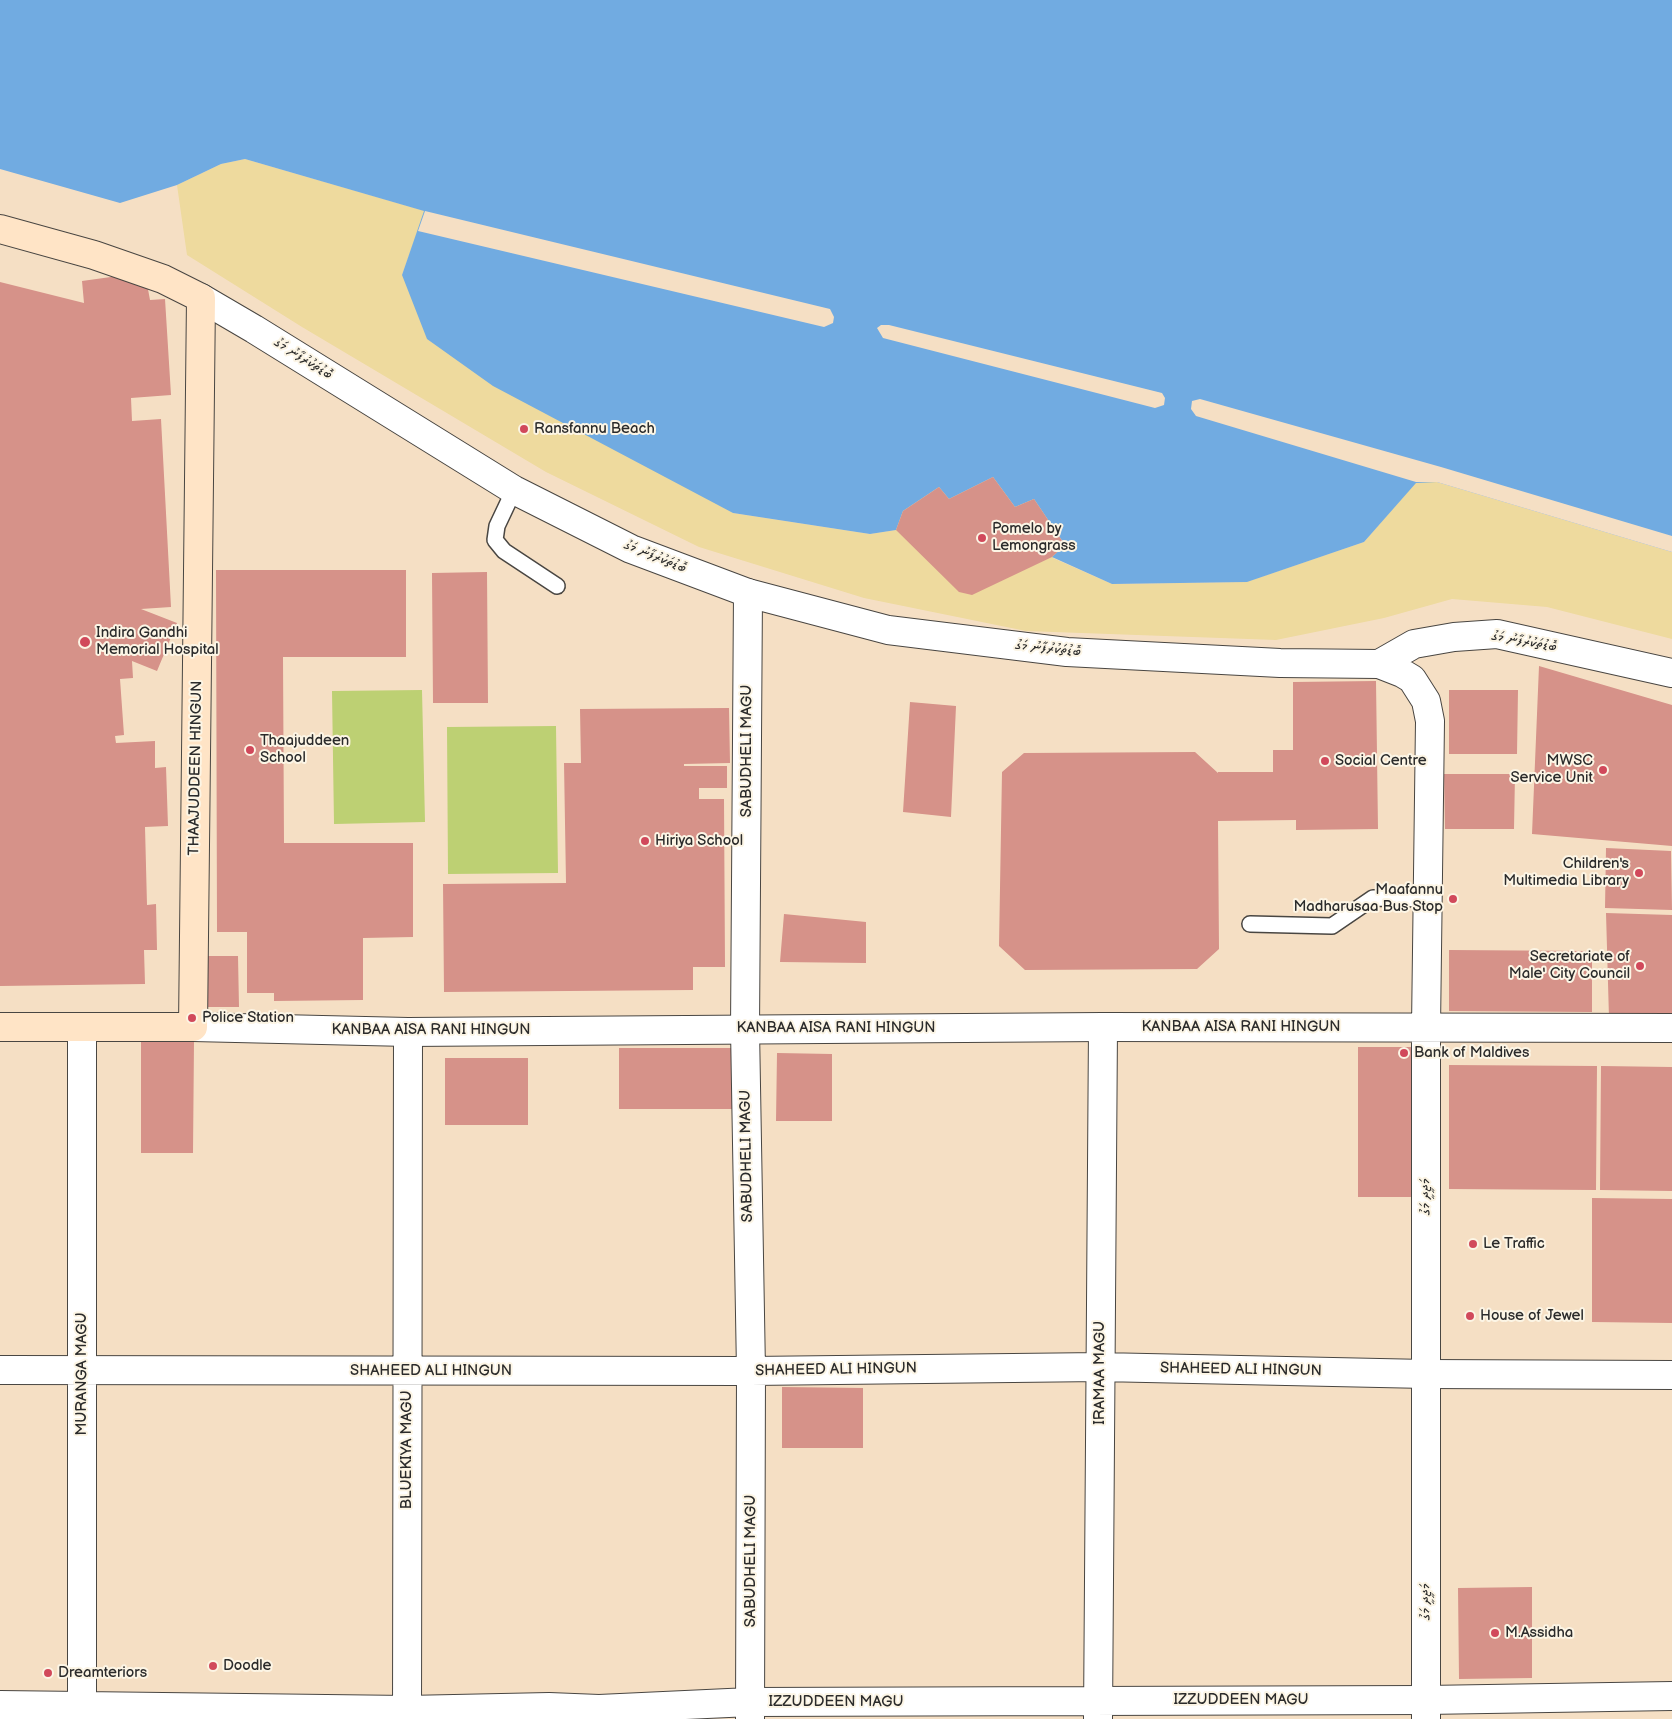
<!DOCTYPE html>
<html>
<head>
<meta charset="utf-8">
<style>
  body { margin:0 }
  canvas { display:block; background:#f5dfc4 }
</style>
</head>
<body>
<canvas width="1672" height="1719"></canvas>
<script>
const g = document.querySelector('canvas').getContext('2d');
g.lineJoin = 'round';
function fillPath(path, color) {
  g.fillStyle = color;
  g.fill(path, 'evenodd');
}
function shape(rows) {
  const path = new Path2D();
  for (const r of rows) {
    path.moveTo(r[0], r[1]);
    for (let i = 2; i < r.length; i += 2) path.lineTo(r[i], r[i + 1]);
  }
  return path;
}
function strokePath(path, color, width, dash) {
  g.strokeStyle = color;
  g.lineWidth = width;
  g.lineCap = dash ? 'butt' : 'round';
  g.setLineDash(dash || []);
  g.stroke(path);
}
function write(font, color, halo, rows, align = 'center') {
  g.font = font + ' "Balsamiq Sans","Noto Sans Thaana",sans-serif';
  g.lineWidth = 4;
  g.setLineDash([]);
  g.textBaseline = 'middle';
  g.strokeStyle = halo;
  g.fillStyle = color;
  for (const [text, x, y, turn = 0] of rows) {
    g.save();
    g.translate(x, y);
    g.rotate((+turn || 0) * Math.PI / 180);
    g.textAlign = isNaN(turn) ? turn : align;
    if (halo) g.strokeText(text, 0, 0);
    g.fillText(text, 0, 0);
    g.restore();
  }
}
fillPath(shape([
  [422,690,425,822,334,824,332,691],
  [556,726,558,873,448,874,447,727]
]), '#bdd073');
fillPath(shape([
  [245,159,425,211,402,275,733,513,870,534,896,530,903,511,939,487,949,499,993,477,1015,507,1034,499,1065,545,1053,558,1112,584,1246,582,1364,542,1416,482,1437,482,1672,552,1672,639,1547,607,1452,599,1384,618,1276,640,1026,631,864,598,699,547,546,472,302,327,187,255,177,185,221,164]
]), '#eeda9e');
fillPath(shape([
  [0,0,1672,0,1672,552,1437,482,1416,483,1364,542,1247,582,1112,584,1052,557,1065,545,1034,499,1015,507,993,477,949,499,939,487,903,511,896,530,870,534,733,513,493,386,427,339,402,275,424,211,245,159,221,164,177,185,120,203,0,169]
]), '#71abe1');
fillPath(shape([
  [425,211,830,309,834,317,833,323,824,327,418,231],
  [881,325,889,325,1162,393,1165,398,1164,405,1155,408,883,338,877,328],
  [1200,399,1441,467,1672,536,1672,552,1437,482,1416,482,1196,416,1191,409,1192,401]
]), '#f5dfc4');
fillPath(shape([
  [118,276,147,284,150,300,165,299,171,395,131,398,132,421,161,419,171,607,141,609,177,623,157,671,132,661,133,678,120,679,124,735,115,736,116,743,155,741,155,768,166,767,168,826,145,827,147,905,156,904,157,950,144,950,145,984,0,986,0,282,84,303,82,281],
  [993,477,1015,507,1034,499,1065,545,1052,557,972,595,959,592,896,530,903,511,939,487,949,499],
  [216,570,406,570,406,657,283,657,284,843,413,843,413,937,363,938,363,1000,274,1001,274,993,247,993,247,932,217,932],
  [487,572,488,703,433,703,432,573],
  [1539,666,1672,705,1672,846,1532,834],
  [1376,681,1378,829,1296,830,1296,820,1218,821,1219,949,1197,969,1025,970,999,946,1002,772,1024,753,1195,752,1218,773,1218,772,1273,772,1273,750,1293,750,1293,682],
  [1449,690,1518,690,1517,754,1449,754],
  [910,702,956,706,951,817,903,812],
  [729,708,730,763,684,764,684,766,727,766,727,788,699,788,699,799,724,799,725,967,693,967,693,990,444,992,443,884,566,883,564,763,581,763,580,709],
  [1444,774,1515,774,1514,829,1445,829],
  [1606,848,1671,851,1672,910,1605,908],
  [1606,913,1672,915,1672,1020,1609,1018],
  [784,914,866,922,866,963,780,962],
  [1449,950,1592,951,1592,1012,1449,1011],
  [204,956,238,956,239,1007,204,1007],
  [141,1040,194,1041,193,1153,141,1153],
  [1358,1047,1414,1047,1414,1197,1358,1197],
  [619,1048,736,1048,736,1109,619,1109],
  [777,1053,832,1054,832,1121,776,1121],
  [445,1058,528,1058,528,1125,445,1125],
  [1449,1065,1597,1066,1596,1190,1449,1189],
  [1601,1066,1672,1067,1672,1191,1600,1190],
  [1592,1198,1672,1199,1672,1323,1592,1322],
  [782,1387,863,1388,863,1448,782,1448],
  [1532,1587,1532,1678,1459,1679,1458,1588]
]), '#d69289');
const service = shape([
  [514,490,497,526,495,540,504,551,557,586],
  [1250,924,1332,926,1373,898,1428,899]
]);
const minor = shape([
  [748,593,745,1029,751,1371,750,1719],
  [0,1370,751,1371,1100,1367,1426,1374,1672,1375],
  [0,1705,407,1710,549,1707,599,1709,750,1702,1426,1700,1672,1696],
  [1098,1718,1103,1027],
  [82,1719,82,1028],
  [407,1719,408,1032]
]);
const tertiary = shape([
  [201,298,254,329,514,490,631,549,748,593,888,630,1067,652,1280,663,1379,664,1402,673,1412,679,1426,701,1430,721,1426,1027,1426,1719],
  [1379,664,1414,644,1454,637,1497,634,1672,673],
  [193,1027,408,1032,1103,1027,1672,1028]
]);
const secondary = shape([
  [0,229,94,255,163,279,201,298,193,1027,0,1027]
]);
strokePath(service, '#494642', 18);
strokePath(minor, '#494642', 30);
strokePath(tertiary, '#494642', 30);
strokePath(secondary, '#494642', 30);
strokePath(service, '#fff', 15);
strokePath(minor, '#fff', 28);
strokePath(tertiary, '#fff', 28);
strokePath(secondary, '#ffe4c6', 28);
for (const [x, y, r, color] of [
  [524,429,5,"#d1495b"],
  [982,538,5,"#d1495b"],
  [85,642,6,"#d1495b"],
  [250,750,5,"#d1495b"],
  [1325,761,5,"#d1495b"],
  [1603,770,5,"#d1495b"],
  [645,841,5,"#d1495b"],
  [1639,873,5,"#d1495b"],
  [1453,899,5,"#d1495b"],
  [1640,966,5,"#d1495b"],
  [192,1018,5,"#d1495b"],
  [1404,1053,5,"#d1495b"],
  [1473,1244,5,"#d1495b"],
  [1470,1316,5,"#d1495b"],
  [1495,1633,5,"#d1495b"],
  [213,1666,5,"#d1495b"],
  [48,1673,5,"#d1495b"]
]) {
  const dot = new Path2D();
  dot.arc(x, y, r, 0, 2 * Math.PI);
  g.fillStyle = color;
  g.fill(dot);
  strokePath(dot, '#fcf5e5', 2);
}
write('15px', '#2b2b2b', '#fcf5e5', [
  ["ބޮޑުތަކުރުފާނު މަގު",303,359,32],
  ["ބޮޑުތަކުރުފާނު މަގު",655,557,22],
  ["ބޮޑުތަކުރުފާނު މަގު",1524,642,10],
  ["ބޮޑުތަކުރުފާނު މަގު",1048,649,6],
  ["SABUDHELI MAGU",747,751,-90],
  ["THAAJUDDEEN HINGUN",196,768,-89],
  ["KANBAA AISA RANI HINGUN",1241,1027],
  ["KANBAA AISA RANI HINGUN",836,1028],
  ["KANBAA AISA RANI HINGUN",431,1030],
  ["SABUDHELI MAGU",747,1156,-91],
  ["މަޖީދީ މަގު",1426,1197,-90],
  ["SHAHEED ALI HINGUN",836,1370,-1],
  ["SHAHEED ALI HINGUN",1241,1370,1],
  ["SHAHEED ALI HINGUN",431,1371],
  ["IRAMAA MAGU",1100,1373,-90],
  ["MURANGA MAGU",82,1374,-90],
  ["BLUEKIYA MAGU",407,1450,-90],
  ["SABUDHELI MAGU",751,1561,-90],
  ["މަޖީދީ މަގު",1426,1602,-90],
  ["IZZUDDEEN MAGU",1241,1700],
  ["IZZUDDEEN MAGU",836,1702]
]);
write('15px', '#2b2b2b', '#fcf5e5', [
  ["Ransfannu Beach",534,429],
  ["Pomelo by",992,529],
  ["Lemongrass",992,546],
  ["Indira Gandhi",96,633],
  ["Memorial Hospital",96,650],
  ["Thaajuddeen",260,741],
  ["School",260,758],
  ["Social Centre",1335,761],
  ["MWSC",1593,761,"right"],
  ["Service Unit",1593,778,"right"],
  ["Hiriya School",655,841],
  ["Children's",1629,864,"right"],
  ["Multimedia Library",1629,881,"right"],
  ["Maafannu",1443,890,"right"],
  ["Madharusaa Bus Stop",1443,907,"right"],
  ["Secretariate of",1630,957,"right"],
  ["Male' City Council",1630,974,"right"],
  ["Police Station",202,1018],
  ["Bank of Maldives",1414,1053],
  ["Le Traffic",1483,1244],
  ["House of Jewel",1480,1316],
  ["M.Assidha",1505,1633],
  ["Doodle",223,1666],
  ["Dreamteriors",58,1673]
], 'left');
</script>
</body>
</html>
